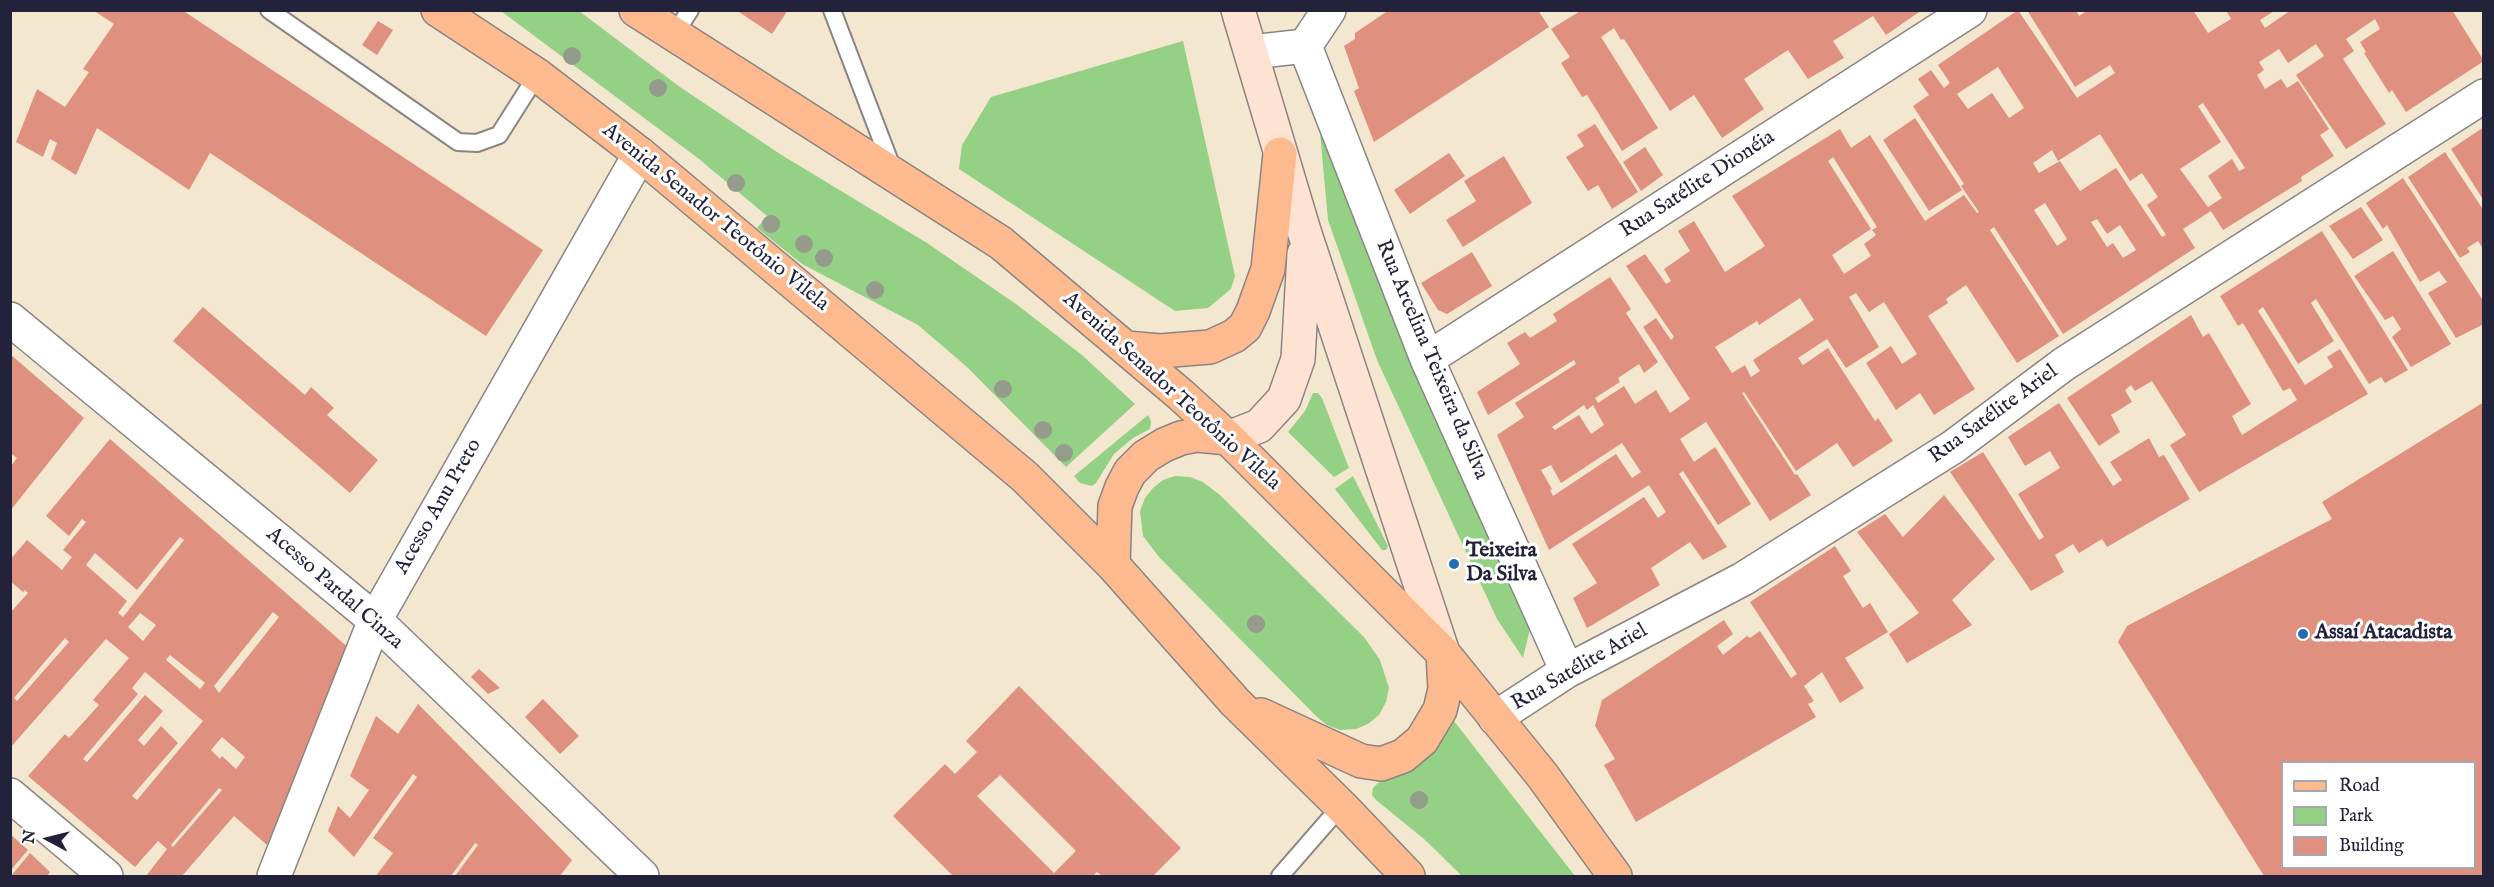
<!DOCTYPE html>
<html>
<head>
<meta charset="utf-8">
<style>
  body { margin:0 }
  #map { position:relative; width:2494px; height:887px; overflow:hidden; background:#f4e7cf; font-family:"IM FELL English",serif }
  canvas { display:block }
  .frame { position:absolute; inset:0; border:12px solid #22223b; pointer-events:none }
  .legend { position:absolute; left:2281px; top:761px; width:195px; height:108px; box-sizing:border-box; background:#fff; border:2px solid #a7a7b1; margin:0; padding:8px 10px; list-style:none; font-size:18px; color:#22223b }
  .legend li { display:flex; align-items:center; gap:12px; height:30px }
  .legend b { width:30px; border:2px solid #a7a7b1 }
  .north { position:absolute; left:18px; top:809px; width:60px; height:60px; -webkit-text-stroke:4px #fff; paint-order:stroke; rotate:277deg; font-size:16px; font-weight:700; line-height:24px; text-align:center; color:#22223b }
  .north::after { content:''; display:block; margin:auto; width:21px; height:27px; background:#22223b; clip-path:polygon(50% 0,100% 100%,50% 72%,0 100%) }
</style>
</head>
<body>
<div id="map">
<canvas width="2494" height="887"></canvas>
<div class="frame"></div>
<ul class="legend">
<li><b style="height:8px;background:#fcba8e"></b>Road</li>
<li><b style="height:16px;background:#95d185"></b>Park</li>
<li><b style="height:16px;background:#df907f"></b>Building</li>
</ul>
<div class="north">N</div>
</div>
<script>
const g = document.querySelector('canvas').getContext('2d');
g.lineJoin = 'round';
function fillPath(path, color) {
  g.fillStyle = color;
  g.fill(path, 'evenodd');
}
function shape(rows) {
  const path = new Path2D();
  for (const r of rows) {
    path.moveTo(r[0], r[1]);
    for (let i = 2; i < r.length; i += 2) path.lineTo(r[i], r[i + 1]);
  }
  return path;
}
function strokePath(path, color, width, dash) {
  g.strokeStyle = color;
  g.lineWidth = width;
  g.lineCap = dash ? 'butt' : 'round';
  g.setLineDash(dash || []);
  g.stroke(path);
}
function write(font, color, halo, rows, align = 'center') {
  g.font = font + ' "IM FELL English",serif';
  g.lineWidth = 6;
  g.setLineDash([]);
  g.textBaseline = 'middle';
  g.strokeStyle = halo;
  g.fillStyle = color;
  for (const [text, x, y, turn = 0] of rows) {
    g.save();
    g.translate(x, y);
    g.rotate((+turn || 0) * Math.PI / 180);
    g.textAlign = isNaN(turn) ? turn : align;
    if (halo) g.strokeText(text, 0, 0);
    g.fillText(text, 0, 0);
    g.restore();
  }
}
fillPath(shape([
  [501,11,579,11,680,87,780,154,927,243,1016,304,1082,355,1135,404,1066,467,967,367,918,325,802,264,757,228,767,216,699,159],
  [1183,41,1235,276,1231,289,1208,308,1175,311,959,169,962,145,991,97],
  [1318,111,1531,625,1523,658,1497,619,1377,360,1328,220],
  [1313,393,1318,393,1322,398,1349,468,1334,477,1288,432,1305,411],
  [1148,415,1151,421,1150,429,1133,438,1114,454,1096,483,1092,486,1080,483,1074,476],
  [1175,476,1190,477,1203,482,1220,495,1364,637,1380,660,1389,688,1386,702,1379,715,1368,724,1356,729,1340,730,1327,725,1316,716,1159,557,1143,536,1140,511,1145,498,1153,488,1163,480],
  [1353,476,1388,546,1386,550,1382,550,1335,489],
  [1448,719,1454,721,1575,876,1462,876,1424,839,1376,800,1372,795,1373,788,1378,783,1392,778,1405,769]
]), '#95d185');
fillPath(shape([
  [93,10,182,10,543,250,486,336,210,153,189,190,97,128,76,175,51,159,57,143,50,139,43,157,16,142,37,89,65,107,89,72,83,69,114,24],
  [736,10,788,10,772,34],
  [1389,10,1538,10,1549,27,1374,142,1354,91,1359,88,1344,46,1355,39,1355,33],
  [1582,10,1922,10,1886,35,1873,16,1833,41,1844,58,1808,79,1788,50,1744,79,1764,109,1722,138,1694,95,1670,111,1624,39,1621,40,1614,28,1601,37,1658,128,1622,151,1587,95,1582,97,1561,63,1570,57,1551,29],
  [2018,10,2077,98,2115,73,2110,65,2075,87,2027,10,2076,10,2079,16,2088,10,2193,10,2208,33,2231,19,2226,10,2276,10,2260,20,2265,28,2291,10,2452,10,2484,61,2406,112,2392,90,2389,93,2364,53,2366,52,2360,42,2380,29,2375,19,2346,39,2354,51,2343,59,2386,124,2346,149,2296,75,2324,56,2316,44,2288,63,2279,49,2259,62,2264,70,2257,75,2265,89,2281,79,2287,88,2298,81,2329,129,2320,135,2334,156,2301,177,2302,181,2223,230,2211,211,2183,229,2195,248,2063,334,1994,227,1990,230,2059,336,2017,363,1966,285,1946,299,1948,303,1928,316,1975,389,1934,415,1920,393,1896,410,1866,363,1891,346,1902,364,1917,354,1884,302,1869,312,1856,293,1849,297,1879,347,1846,368,1827,339,1798,358,1803,365,1828,348,1875,421,1878,418,1893,441,1853,467,1837,443,1796,471,1744,392,1742,393,1795,475,1797,474,1811,495,1770,521,1706,422,1680,439,1694,462,1715,447,1751,504,1718,525,1683,471,1679,474,1727,547,1703,560,1690,542,1651,568,1660,585,1587,628,1573,598,1597,583,1572,544,1644,497,1658,518,1666,512,1649,485,1549,550,1497,435,1524,417,1515,403,1576,364,1574,360,1488,415,1477,392,1520,364,1507,343,1525,332,1530,338,1557,321,1553,314,1610,277,1631,309,1626,313,1658,362,1644,373,1639,364,1618,378,1620,382,1595,398,1598,403,1624,386,1635,404,1656,390,1670,413,1690,399,1643,327,1656,318,1671,340,1674,337,1626,266,1645,254,1666,284,1671,281,1664,269,1690,251,1678,231,1694,221,1725,272,1765,246,1732,196,1840,129,1851,148,1870,135,1925,221,1964,195,1977,213,1979,212,1961,186,1964,184,1913,106,1929,95,1918,79,1931,70,1944,88,1950,83,1938,65],
  [1998,67,2024,108,2009,118,1992,93,1968,109,1957,94],
  [2203,103,2245,168,2239,171,2232,159,2208,176,2222,198,2208,207,2180,169,2221,142,2198,106],
  [2100,134,2130,181,2142,173,2158,197,2147,205,2166,235,2162,237,2116,168,2080,191,2060,161,2039,173,2033,163,2052,150,2058,161],
  [1833,157,1877,227,1872,230,1876,235,1864,244,1871,256,1844,274,1832,255,1871,229,1828,161],
  [2045,203,2067,239,2057,246,2034,210],
  [2097,219,2107,234,2120,225,2136,250,2123,258,2113,243,2107,247,2091,222],
  [1800,298,1814,320,1753,360,1760,371,1751,377,1745,365,1732,373,1715,347,1757,321,1759,325],
  [1584,405,1587,410,1593,405,1604,425,1591,434,1579,415,1555,430,1552,427],
  [1622,443,1641,472,1632,478,1616,454,1553,496,1550,490,1552,489,1541,470,1551,465,1561,483],
  [378,21,393,30,377,55,362,45],
  [1915,118,1962,190,1929,211,1883,140],
  [1595,124,1638,192,1612,209,1598,185,1588,191,1566,157,1584,146,1577,135],
  [2484,127,2484,201,2451,149],
  [1645,147,1663,175,1641,191,1623,162],
  [2445,152,2484,211,2484,250,2478,241,2467,248,2470,252,2460,258,2408,177],
  [1449,153,1465,176,1410,214,1394,190],
  [1504,156,1532,203,1463,247,1446,220,1476,201,1464,181],
  [2403,178,2484,302,2484,324,2456,338,2428,293,2447,282,2439,271,2420,282,2387,225,2383,229,2366,203],
  [2361,207,2383,240,2353,259,2329,226],
  [2322,231,2408,370,2385,383,2381,377,2369,384,2316,299,2311,303,2334,341,2298,364,2263,307,2258,311,2305,385,2333,367,2327,357,2340,349,2368,394,2199,492,2170,445,2186,435,2152,381,2135,391,2131,385,2125,390,2132,402,2111,415,2120,432,2099,446,2067,398,2191,315,2203,337,2209,333,2251,404,2232,416,2242,435,2297,400,2290,388,2283,391,2243,323,2238,326,2220,296],
  [2393,251,2451,344,2411,367,2392,337,2401,329,2393,316,2385,320,2354,276],
  [1472,252,1492,286,1447,314,1438,310,1421,283],
  [203,307,305,395,311,387,334,408,327,415,378,460,350,493,173,341],
  [10,354,84,418,10,511,10,467,17,458,10,453],
  [2484,402,2484,876,2264,876,2118,642,2127,626,2332,519,2322,502],
  [2283,762,2475,762,2475,867,2282,868],
  [2059,403,2113,486,2122,480,2110,462,2149,438,2159,457,2164,455,2190,499,2107,547,2102,539,2079,553,2073,544,2055,555,2064,572,2031,591,1950,472,1983,452,2039,540,2044,537,2018,494,2060,468,2050,451,2025,466,2008,437],
  [110,439,351,650,267,845,234,816,182,876,146,876,167,849,158,841,135,867,28,776,65,734,69,738,99,705,93,700,129,658,106,639,10,748,10,613,28,593,25,590,23,592,10,581,10,560,27,540,62,570,72,557,63,550,86,522,82,519,69,536,46,516],
  [180,537,184,540,123,617,118,613,127,601,86,565,95,553,137,590],
  [273,612,279,617,219,693,214,686],
  [140,613,156,625,143,641,128,627],
  [65,638,69,642,17,701,14,698],
  [170,655,205,683,200,689,166,660],
  [145,672,203,721,137,800,132,796,178,743,161,726,144,746,138,740,163,711,145,695,87,762,83,759,138,694,132,688],
  [222,737,245,757,236,769,222,756,220,759,211,750],
  [219,788,222,790,173,847,171,845],
  [1944,495,1995,559,1952,600,1972,625,1907,663,1889,634,1919,613,1857,532,1885,514,1903,537],
  [1835,546,1851,571,1843,576,1863,608,1870,603,1888,632,1845,658,1864,688,1840,703,1822,672,1804,686,1814,701,1808,704,1816,717,1636,822,1604,765,1615,759,1595,726,1602,700,1724,620,1733,634,1717,646,1723,655,1747,636,1750,638,1760,631,1791,678,1797,674,1750,602],
  [479,669,500,688,488,694,471,677],
  [1019,686,1181,848,1153,876,1102,876,1097,872,1093,876,953,876,893,816,945,764,955,774,977,752,966,741],
  [1000,775,1076,851,1054,873,977,796],
  [543,699,579,736,560,754,525,717],
  [418,704,572,860,560,876,455,876,478,845,475,843,451,876,376,876,393,853,373,838,417,777,413,774,354,857,328,831,338,806,350,818,369,790,350,776,376,716,398,734],
  [10,834,28,850,10,871],
  [30,853,50,872,47,876,11,876]
]), '#df907f');
const lane = shape([
  [269,10,458,142,477,143,499,135,537,75],
  [832,10,893,170],
  [673,36,690,10],
  [1280,876,1341,806]
]);
const street = shape([
  [1305,46,1427,359,1567,671],
  [1252,52,1305,46,1329,10],
  [10,319,375,620,642,876],
  [1427,359,1970,10],
  [1495,718,1567,671,1743,579,1953,447,2064,364,2484,96],
  [10,795,106,876],
  [274,876,375,620,640,154]
]);
const secondary = shape([
  [1238,10,1304,231,1443,653],
  [1228,438,1259,426,1284,399,1298,359,1304,254]
]);
const primary = shape([
  [438,10,537,75,640,154,1025,477,1113,565,1235,702,1341,806,1408,876],
  [636,10,1001,243,1181,395,1228,438,1443,653,1542,775,1615,876],
  [1126,348,1160,351,1210,347,1234,336,1245,327,1253,311,1268,269,1280,154],
  [1113,565,1115,506,1122,487,1130,472,1146,456,1164,445,1181,438,1197,435,1228,438],
  [1261,715,1361,761,1381,764,1403,756,1422,740,1440,710,1445,689,1443,653]
]);
strokePath(lane, '#8b8485', 20);
strokePath(street, '#8b8485', 36);
strokePath(secondary, '#8b8485', 36);
strokePath(primary, '#8b8485', 36);
strokePath(lane, '#fff', 16);
strokePath(street, '#fff', 33);
strokePath(secondary, '#fee3d2', 33);
strokePath(primary, '#fcba8e', 33);
g.fillStyle = '#969c8c';
for (const [x, y] of [
  [572,56],
  [658,88],
  [736,183],
  [771,224],
  [804,244],
  [824,258],
  [875,290],
  [1003,389],
  [1043,430],
  [1064,453],
  [1256,624],
  [1419,800]
]) {
  g.beginPath();
  g.arc(x, y, 9, 0, 2 * Math.PI);
  g.fill();
}
for (const [x, y, r, color] of [
  [1454,564,6,"#1f6fb2"],
  [2303,634,6,"#1f6fb2"]
]) {
  const dot = new Path2D();
  dot.arc(x, y, r, 0, 2 * Math.PI);
  g.fillStyle = color;
  g.fill(dot);
  strokePath(dot, '#fff', 2);
}
write('21px', '#22223b', '#fff', [
  ["Rua Satélite Dionéia",1698,185,-33],
  ["Avenida Senador Teotônio Vilela",715,218,39],
  ["Rua Arcelina Teixeira da Silva",1431,360,67],
  ["Avenida Senador Teotônio Vilela",1171,392,42],
  ["Rua Satélite Ariel",1994,415,-36],
  ["Acesso Anu Preto",439,507,-60],
  ["Acesso Pardal Cinza",334,589,41],
  ["Rua Satélite Ariel",1580,668,-30]
]);
write('bold 21px', '#22223b', '#fff', [
  ["Teixeira",1466,552],
  ["Da Silva",1466,576],
  ["Assaí Atacadista",2315,634]
], 'left');
</script>
</body>
</html>
